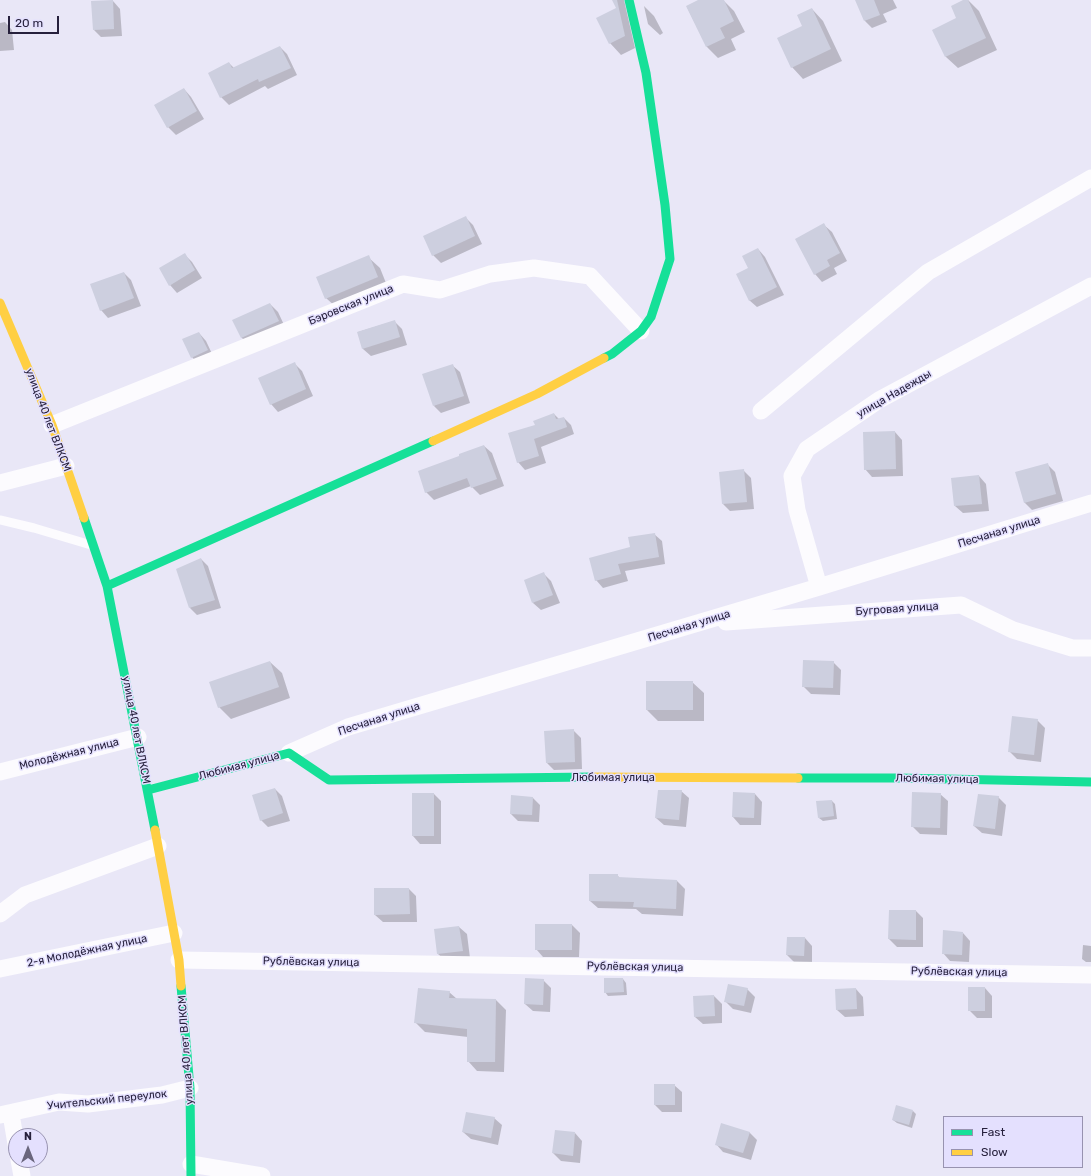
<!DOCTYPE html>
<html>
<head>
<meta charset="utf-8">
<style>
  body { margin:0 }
  #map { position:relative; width:1091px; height:1176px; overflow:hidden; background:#e9e7f7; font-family:Rubik,sans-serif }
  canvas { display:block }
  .legend { position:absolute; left:943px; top:1116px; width:140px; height:52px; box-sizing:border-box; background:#e4e0fe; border:1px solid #9893b0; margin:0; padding:5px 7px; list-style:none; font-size:12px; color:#26203c }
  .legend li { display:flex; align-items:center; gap:8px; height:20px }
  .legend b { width:20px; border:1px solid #9893b0 }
  .north { position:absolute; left:8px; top:1128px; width:40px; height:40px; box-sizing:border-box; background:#e4e0fe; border:1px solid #9893b0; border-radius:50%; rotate:0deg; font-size:11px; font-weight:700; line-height:16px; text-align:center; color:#26203c }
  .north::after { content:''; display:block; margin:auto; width:14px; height:18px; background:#6a667d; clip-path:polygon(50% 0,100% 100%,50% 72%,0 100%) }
  .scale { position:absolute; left:8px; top:16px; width:51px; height:18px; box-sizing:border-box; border:2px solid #26203c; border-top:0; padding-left:5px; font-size:12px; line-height:14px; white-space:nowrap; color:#26203c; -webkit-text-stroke:3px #e4e0fe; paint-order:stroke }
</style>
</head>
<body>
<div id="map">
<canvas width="1091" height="1176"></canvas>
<ul class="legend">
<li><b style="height:5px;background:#16e098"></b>Fast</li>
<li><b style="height:5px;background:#ffcf43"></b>Slow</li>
</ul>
<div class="north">N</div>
<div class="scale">20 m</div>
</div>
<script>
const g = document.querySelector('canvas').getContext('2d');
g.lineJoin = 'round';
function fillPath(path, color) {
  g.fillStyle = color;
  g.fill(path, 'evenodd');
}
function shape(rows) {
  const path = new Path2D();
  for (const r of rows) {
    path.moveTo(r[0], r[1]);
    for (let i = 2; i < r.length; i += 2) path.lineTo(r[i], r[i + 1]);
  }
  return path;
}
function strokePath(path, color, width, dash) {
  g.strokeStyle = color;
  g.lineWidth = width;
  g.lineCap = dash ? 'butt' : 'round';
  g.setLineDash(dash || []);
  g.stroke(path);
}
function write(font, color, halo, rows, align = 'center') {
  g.font = font + ' Rubik,sans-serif';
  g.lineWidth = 3;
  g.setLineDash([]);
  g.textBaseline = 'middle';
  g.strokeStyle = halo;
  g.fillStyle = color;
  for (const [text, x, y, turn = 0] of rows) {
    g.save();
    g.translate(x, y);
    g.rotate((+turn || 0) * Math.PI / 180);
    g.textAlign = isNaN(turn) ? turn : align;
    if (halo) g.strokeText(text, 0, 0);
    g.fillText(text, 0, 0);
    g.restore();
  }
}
fillPath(shape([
  [613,0,624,0,635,48,621,55,610,43,617,8],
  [701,0,723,0,734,11,745,32,731,39,736,50,718,58,707,47,687,7],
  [856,0,893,0,897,8,883,14,887,22,872,28,865,21],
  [966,0,968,0,979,11,997,50,958,68,946,57,933,30,958,19],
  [113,1,120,9,122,36,101,37,94,30],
  [644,6,654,16,663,33,660,35,648,24],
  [812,9,823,21,842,61,803,79,792,67],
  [5,22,12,30,14,50,0,51,0,23],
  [280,47,287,54,297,75,268,89,265,86,229,105,221,97,229,63,234,68],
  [184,89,191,97,204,119,176,135,168,127],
  [466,218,473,225,482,244,441,263,433,255],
  [824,225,832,232,847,261,834,268,837,274,822,282,815,274],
  [758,249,765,257,784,295,757,307,749,300,749,269],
  [184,254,192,262,202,278,177,293,170,285],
  [368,257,380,268,388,288,338,309,326,298],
  [124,273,131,280,141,306,108,318,101,310],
  [270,304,278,312,286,329,249,345,242,338,234,321],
  [394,321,402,329,407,345,371,356,363,349,358,332],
  [199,333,206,341,214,358,199,365,192,357],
  [295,364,302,371,313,396,278,412,271,404],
  [452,365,460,372,470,403,441,413,434,406],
  [554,414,559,419,564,418,571,425,574,434,541,447,546,463,525,470,518,462,536,426],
  [895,432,902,440,903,476,872,477,865,469],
  [484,446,492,453,504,486,480,495,471,486,434,500,426,492,461,457],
  [1047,464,1055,472,1063,501,1032,510,1024,502],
  [743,470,751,478,754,509,730,511,723,504],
  [979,476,986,484,989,511,963,513,955,506],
  [654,534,662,541,665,564,625,571,628,581,603,588,596,580,631,547],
  [201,559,208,566,221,608,197,615,190,608],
  [544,574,551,581,560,603,541,610,533,603],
  [270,662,282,673,290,698,231,719,219,707],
  [833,662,841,670,840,695,811,694,803,686],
  [692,682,704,693,704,721,658,721,647,710],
  [1037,720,1045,728,1041,762,1017,759,1009,751],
  [573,730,581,738,582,769,554,770,547,763],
  [275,789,282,796,290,821,268,827,261,820],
  [681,791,689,798,686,827,664,825,656,818],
  [413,794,434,794,441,801,441,844,420,844,413,836],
  [755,794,762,802,761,825,740,825,733,817],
  [940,794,948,801,947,835,920,834,912,826],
  [512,797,533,798,540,805,539,822,518,821,511,814],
  [998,797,1006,805,1002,836,982,833,974,826],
  [832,801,835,804,837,819,823,821,819,818],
  [617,875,620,878,677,881,685,889,683,916,642,914,636,909,598,908,590,901],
  [409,889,416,896,417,922,383,922,375,915],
  [890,911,916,911,923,918,923,947,897,947,889,939],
  [536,925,572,925,580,933,579,957,543,957,536,949],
  [459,927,467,934,470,958,446,961,438,954],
  [963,933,970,941,969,962,950,961,943,953],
  [805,938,812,946,812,963,795,963,787,955],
  [1083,945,1091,946,1091,962,1086,962,1082,959],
  [623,979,626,983,627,995,608,996,605,992],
  [543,980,551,988,550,1012,533,1011,525,1004],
  [985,988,992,996,992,1018,977,1018,969,1010],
  [747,989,755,997,751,1013,733,1009,726,1002],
  [856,989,863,997,864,1016,845,1017,837,1010],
  [449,992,457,999,496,1000,506,1010,504,1072,477,1071,468,1061,468,1037,425,1032,415,1022],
  [714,996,722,1004,722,1023,703,1024,695,1017],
  [674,1085,682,1092,682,1112,662,1112,655,1105],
  [913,1111,916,1114,912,1128,897,1123,893,1120],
  [494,1118,502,1125,498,1145,471,1139,463,1132],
  [749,1132,757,1140,751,1160,723,1152,716,1144],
  [575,1133,582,1141,580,1163,561,1161,553,1153]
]), '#0003');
fillPath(shape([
  [113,0,114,29,93,30,91,1],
  [612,0,617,0,625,36,609,44,596,18,616,8],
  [698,0,724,0,734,21,720,28,725,38,706,47,686,6],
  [855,0,874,0,880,15,864,21],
  [963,0,968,0,986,38,945,57,932,30,956,18,951,6],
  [812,8,831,49,791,68,777,38,802,26,797,15],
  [280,46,291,68,259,82,258,79,220,98,208,73,229,62,232,68],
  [184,88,197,111,167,128,154,105],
  [466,216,475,236,432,256,423,236],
  [824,223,840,253,827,260,830,266,814,275,795,239],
  [758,248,777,287,749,301,736,274,748,268,742,256],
  [185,253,195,270,169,286,159,268],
  [369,255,378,277,325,299,316,277],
  [124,272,134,298,100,311,90,284],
  [270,303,279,321,241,338,232,320],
  [395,320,400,337,362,349,357,332],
  [199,332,208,350,191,358,182,339],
  [295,362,306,389,270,405,258,378],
  [453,364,464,396,433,406,422,374],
  [554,413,556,419,564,417,567,427,534,439,539,456,517,463,508,433,535,425,533,421],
  [895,431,896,469,864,470,863,432],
  [484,445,497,479,471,488,467,478,425,493,418,471,459,456,459,454],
  [1048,463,1056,494,1024,503,1015,472],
  [744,469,747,502,722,504,719,472],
  [979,475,982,504,954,506,951,478],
  [655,533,659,557,618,564,621,574,595,581,589,558,630,547,628,537],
  [201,558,215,600,189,608,176,569],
  [544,572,553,595,532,603,524,580],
  [803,660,834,661,833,688,802,687],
  [270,661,279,687,218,708,209,682],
  [646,681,693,681,693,710,646,710],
  [1012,716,1038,719,1034,755,1008,752],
  [574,729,575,762,546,763,544,731],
  [275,788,283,813,260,821,252,795],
  [658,790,682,790,679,820,655,818],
  [733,792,755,793,754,818,732,817],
  [912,792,941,793,940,828,911,827],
  [412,793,434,793,434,836,412,836],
  [978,794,999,796,995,829,973,826],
  [511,795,533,797,532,815,510,814],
  [832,800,834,816,818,818,816,801],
  [589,874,618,874,618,877,677,880,676,909,633,907,634,902,589,901],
  [374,888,409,888,410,914,374,915],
  [889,910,916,910,916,940,888,939],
  [535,924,572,924,572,950,535,950],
  [459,926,463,951,437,954,434,929],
  [943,930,963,932,962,955,942,954],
  [787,937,805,937,804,956,786,955],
  [525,978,544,979,543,1005,524,1004],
  [604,978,623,978,624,992,604,993],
  [728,984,748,988,744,1006,724,1002],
  [968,987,985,987,985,1011,968,1011],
  [418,988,450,991,449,998,496,999,495,1062,467,1062,467,1029,414,1023],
  [856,988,857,1009,836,1010,835,989],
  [714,995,715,1016,694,1017,693,996],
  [654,1084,675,1084,675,1105,654,1105],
  [896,1105,913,1110,909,1125,892,1120],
  [466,1112,495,1117,491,1138,462,1132],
  [721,1123,750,1132,743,1153,715,1145],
  [555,1130,575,1132,573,1156,552,1153]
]), '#cdcfdf');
strokePath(shape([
  [0,520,34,528,91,545]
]), '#fcfbfe', 9);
strokePath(shape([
  [761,411,928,272,1091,178],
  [52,425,403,284,440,290,490,274,534,268,590,276,641,331],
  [0,483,66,466],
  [819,587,797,510,792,476,807,449,879,400,1091,286],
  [726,622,961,605,1013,630,1072,648,1091,648],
  [289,753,348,727,819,587,1091,503],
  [0,772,138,737],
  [0,914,25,895,158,846],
  [179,960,1091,975],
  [0,969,174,933],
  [11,1114,16,1144],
  [0,1115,59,1102,88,1104,162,1095,190,1088],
  [19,1160,22,1176],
  [191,1164,262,1176]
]), '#fcfbfe', 17);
strokePath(shape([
  [604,358,612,354,641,331,651,317,670,259,665,205,646,73,629,0],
  [84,518,107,586,155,830],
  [107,586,433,441],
  [798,778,898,778,1091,782],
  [148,790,289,753,329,780,592,777],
  [181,986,190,1088,191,1176]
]), '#16e098', 9);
strokePath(shape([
  [0,303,52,425,84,518],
  [433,441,537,394,604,358],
  [592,777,798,778],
  [155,830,179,960,181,986]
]), '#ffcf43', 9);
write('11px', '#26203c', '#e4e0fe', [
  ["Бэровская улица",351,305,-22],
  ["улица Надежды",894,394,-30],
  ["улица 40 лет ВЛКСМ",48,420,69],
  ["Песчаная улица",999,532,-17],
  ["Бугровая улица",897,609,-4],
  ["Песчаная улица",689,626,-17],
  ["Песчаная улица",379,719,-18],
  ["улица 40 лет ВЛКСМ",136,730,79],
  ["Молодёжная улица",69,754,-14],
  ["Любимая улица",239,766,-15],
  ["Любимая улица",613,778],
  ["Любимая улица",937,779,1],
  ["2-я Молодёжная улица",87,951,-12],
  ["Рублёвская улица",311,962,1],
  ["Рублёвская улица",635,967,1],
  ["Рублёвская улица",959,972,1],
  ["улица 40 лет ВЛКСМ",186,1050,-94],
  ["Учительский переулок",107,1100,-6]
]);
</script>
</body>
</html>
